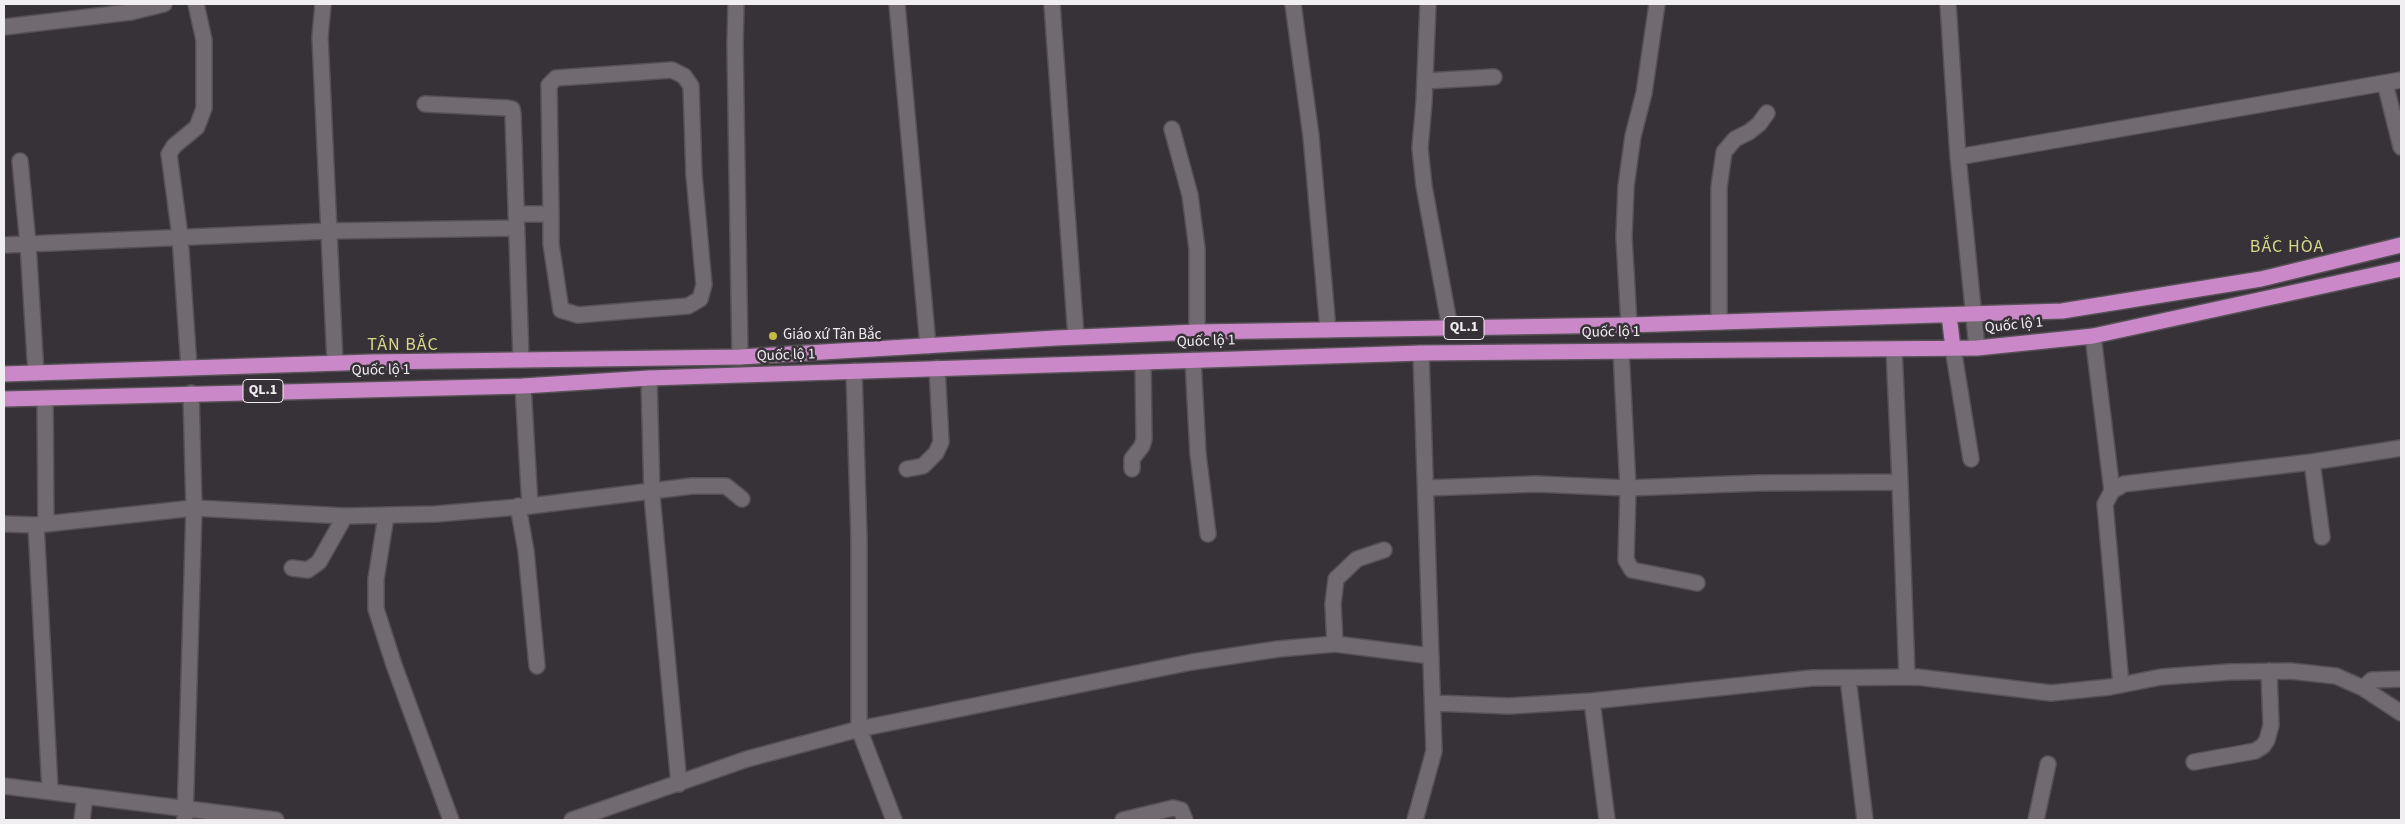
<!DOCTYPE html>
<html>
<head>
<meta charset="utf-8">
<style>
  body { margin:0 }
  #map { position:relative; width:2405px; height:824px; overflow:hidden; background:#373237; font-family:"Source Sans 3",sans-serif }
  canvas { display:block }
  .frame { position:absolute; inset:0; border:5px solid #f1eef1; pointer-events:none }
</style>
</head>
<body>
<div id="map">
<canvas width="2405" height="824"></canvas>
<div class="frame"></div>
</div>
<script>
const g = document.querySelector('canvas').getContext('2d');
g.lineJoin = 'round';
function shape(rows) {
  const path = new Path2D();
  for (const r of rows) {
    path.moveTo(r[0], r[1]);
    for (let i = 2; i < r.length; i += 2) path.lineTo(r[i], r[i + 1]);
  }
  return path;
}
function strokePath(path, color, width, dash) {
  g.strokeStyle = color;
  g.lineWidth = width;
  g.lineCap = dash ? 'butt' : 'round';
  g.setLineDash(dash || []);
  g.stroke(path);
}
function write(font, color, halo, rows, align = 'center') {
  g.font = font + ' "Source Sans 3",sans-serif';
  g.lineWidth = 5;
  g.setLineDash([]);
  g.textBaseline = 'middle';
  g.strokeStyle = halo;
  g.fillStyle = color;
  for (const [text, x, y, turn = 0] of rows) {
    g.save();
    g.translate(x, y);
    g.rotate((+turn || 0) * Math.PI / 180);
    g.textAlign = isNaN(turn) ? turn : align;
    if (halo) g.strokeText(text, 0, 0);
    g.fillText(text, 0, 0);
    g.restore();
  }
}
const minor = shape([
  [323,4,320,37,335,363],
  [736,4,735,44,740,357],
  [897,4,928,346],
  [1052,4,1076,337],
  [1293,4,1311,136,1328,330],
  [1428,4,1424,102,1420,148,1424,186,1450,328],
  [1948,4,1958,157,1977,348],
  [4,27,131,12,164,4],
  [1425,81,1494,77],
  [2385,83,2401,147],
  [425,104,508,108,512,109,513,114,521,360],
  [1172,129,1190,195,1197,249,1197,332],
  [1958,157,2401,80],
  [20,161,28,244,36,373],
  [516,214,551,214,551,244,561,310,578,315,688,306,700,299,704,285,694,175,691,86,684,76,672,70,556,78,549,85,551,214],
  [4,245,329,231,517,228],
  [1719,322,1719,187,1724,152,1735,139,1749,132,1759,124,1767,113],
  [1629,325,1624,237,1626,186,1633,136,1644,93,1657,4],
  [2093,336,2112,491],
  [1953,348,1971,459],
  [1621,351,1628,488,1626,560,1632,570,1697,583],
  [1193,360,1198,454,1208,534],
  [189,368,180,236,169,154,174,146,197,127,204,108,204,40,196,4],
  [854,371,859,540,859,729,894,820],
  [649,378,652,496,679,784],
  [523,386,530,506],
  [45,398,46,524],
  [2312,462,2322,537],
  [907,469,923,466,936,453,941,442,937,368],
  [1132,469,1132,459,1142,446,1144,439,1143,362],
  [1900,482,1907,677],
  [1426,488,1536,484,1628,488,1758,483,1900,482,1894,349],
  [518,506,526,551,537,666],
  [386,516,376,579,376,609,394,665,451,820],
  [4,524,36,525,194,508,345,516,436,514,530,506,692,486,726,486,742,499],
  [36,525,50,790],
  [292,568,308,570,319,562,345,516],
  [1335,644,1333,604,1336,579,1357,559,1384,550],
  [1848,678,1865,820],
  [2121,685,2105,504,2112,491,2124,484,2312,462,2401,448],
  [2363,688,2372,680,2401,679],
  [1592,701,1607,820],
  [1433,703,1509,706,1592,701,1812,678,1917,677,2051,693,2110,687,2161,677,2229,672,2290,671,2336,676,2363,688,2401,713],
  [2194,762,2255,751,2263,746,2267,740,2271,725,2269,671],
  [4,786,276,820],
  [82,820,85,796],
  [185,820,194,508,191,393],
  [572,820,747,759,859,729,1192,662,1278,649,1335,644,1431,656],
  [1123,820,1173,808,1181,810,1185,820],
  [1415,820,1434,751,1421,353],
  [2036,820,2048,764]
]);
const highway = shape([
  [1949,315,1953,348],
  [4,374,372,362,740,357,1056,338,1197,332,1629,325,2062,311,2261,279,2401,245],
  [4,399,523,386,649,378,1421,353,1977,348,2093,336,2401,269]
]);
strokePath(minor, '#555155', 18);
strokePath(highway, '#555155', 18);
strokePath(minor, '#716b71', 15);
strokePath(highway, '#ca88c9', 15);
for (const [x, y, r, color] of [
  [773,336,5,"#c1be40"]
]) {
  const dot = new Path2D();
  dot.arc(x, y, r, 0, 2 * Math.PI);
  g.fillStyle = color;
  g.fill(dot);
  strokePath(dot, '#373237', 2);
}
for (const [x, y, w] of [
  [1464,328,40],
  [263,391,40]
]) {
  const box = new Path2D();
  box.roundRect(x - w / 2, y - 11.5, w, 23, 4);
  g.fillStyle = '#373237';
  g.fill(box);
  strokePath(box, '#f1eef1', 1);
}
write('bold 14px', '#f1eef1', null, [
  ["QL.1",1464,328],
  ["QL.1",263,391]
]);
write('15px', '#f1eef1', '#373237', [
  ["Quốc lộ 1",2014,326,-6],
  ["Quốc lộ 1",1611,333,-1],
  ["Quốc lộ 1",1206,342,-2],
  ["Quốc lộ 1",786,356,-2],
  ["Quốc lộ 1",381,371,-1]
]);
write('15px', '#f1eef1', '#373237', [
  ["Giáo xứ Tân Bắc",783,336]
], 'left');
g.letterSpacing = '1px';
write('18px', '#d7d789', '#373237', [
  ["BẮC HÒA",2287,248],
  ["TÂN BẮC",403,346]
]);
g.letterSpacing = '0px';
</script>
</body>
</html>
